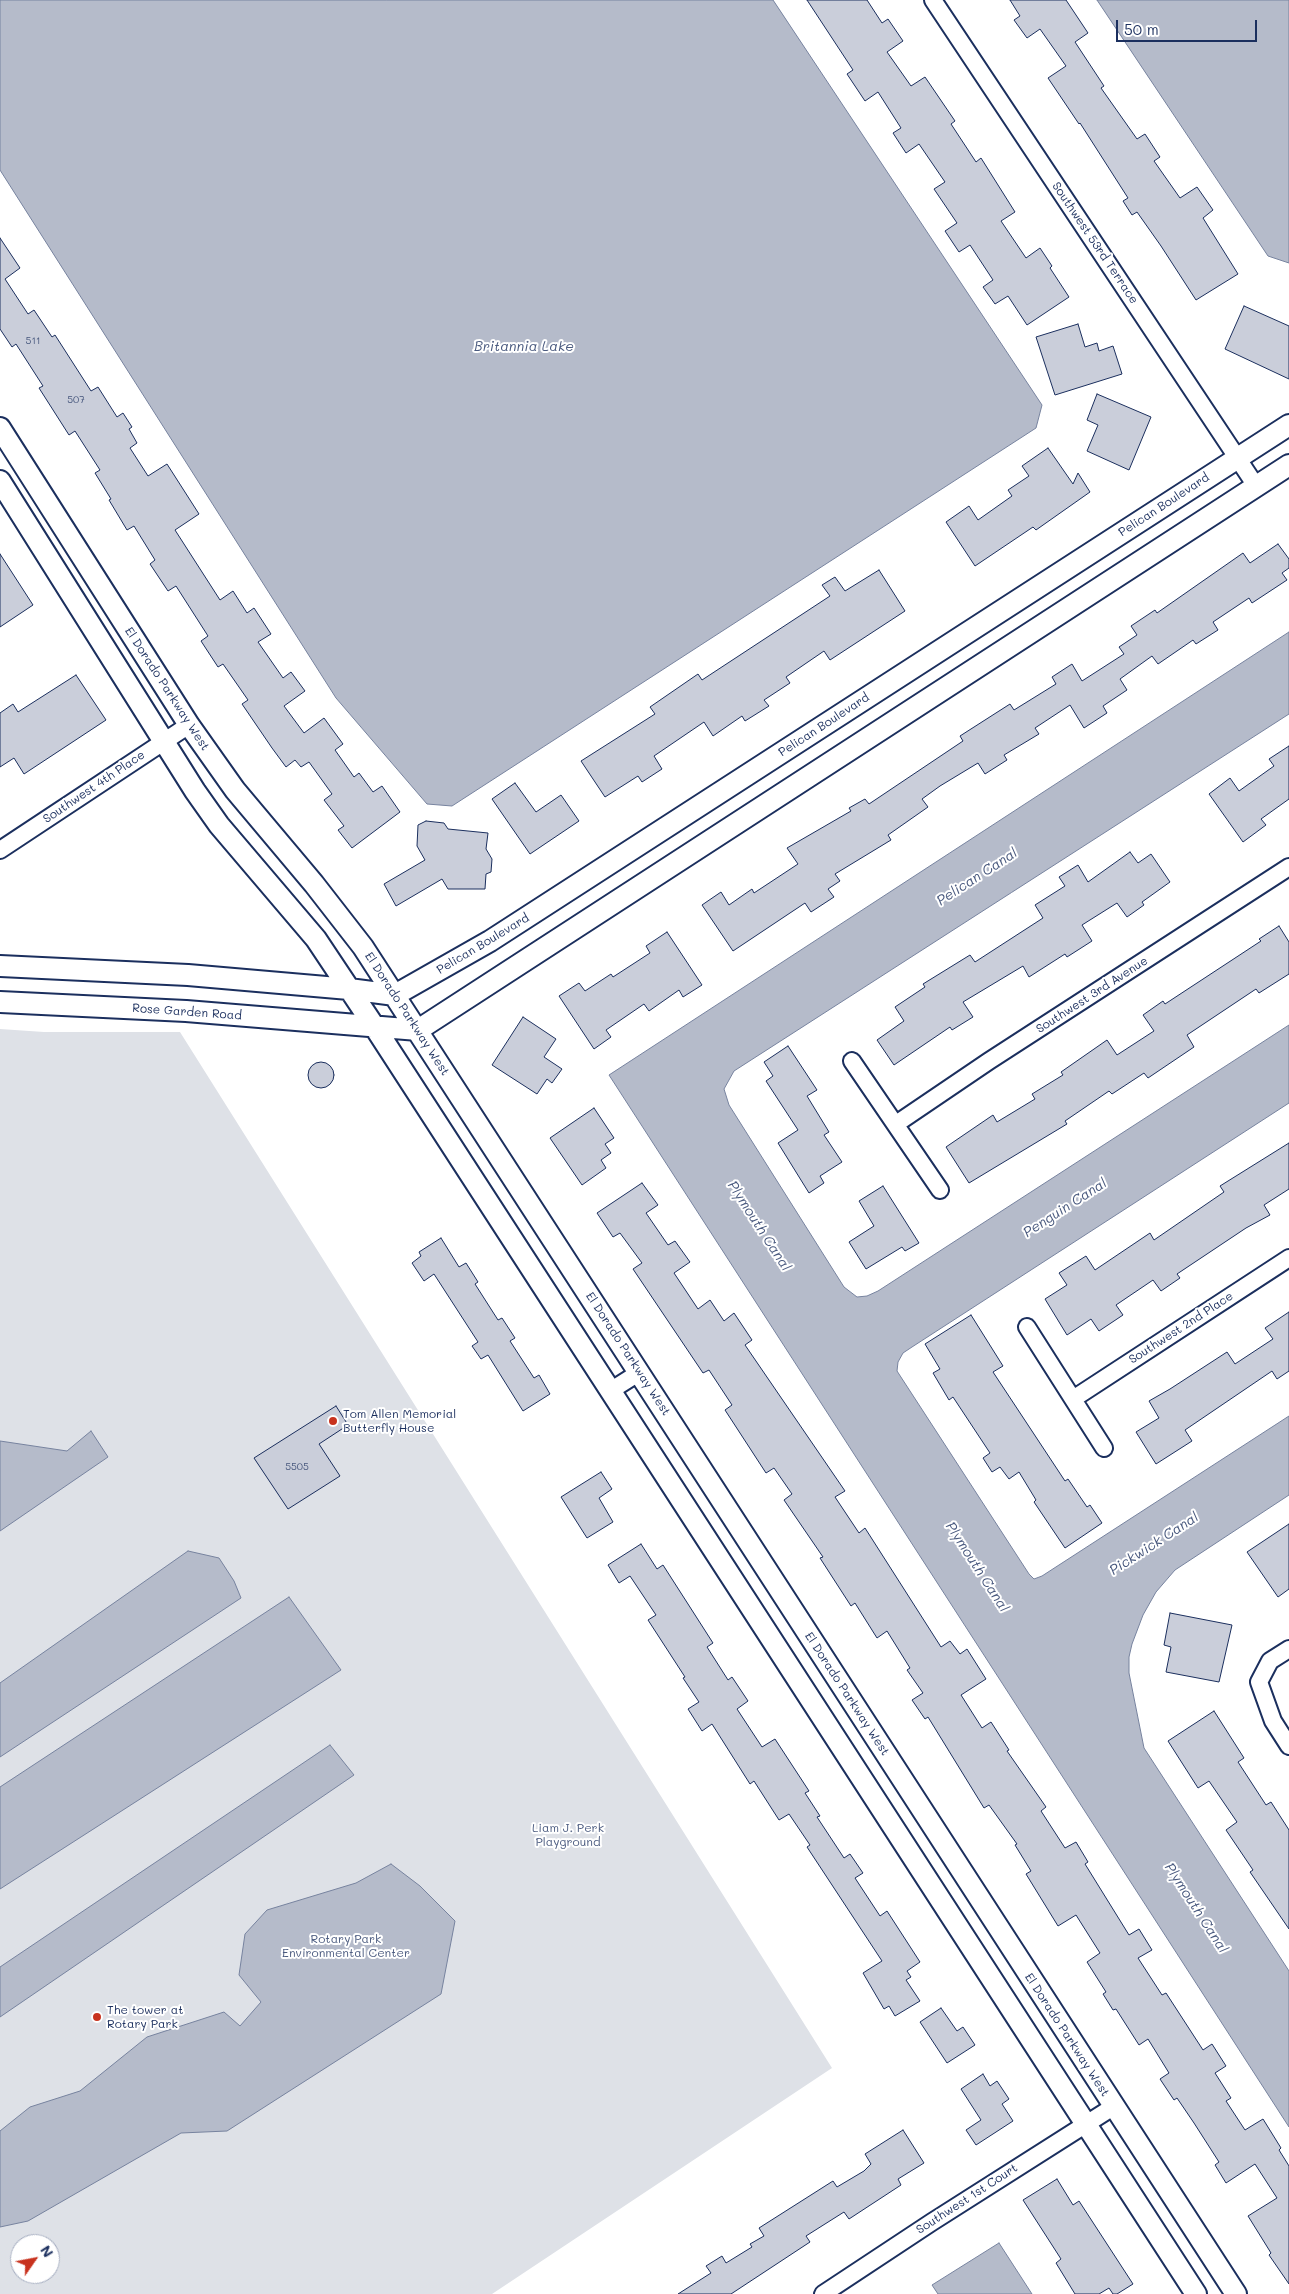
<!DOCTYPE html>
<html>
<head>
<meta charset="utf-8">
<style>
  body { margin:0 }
  #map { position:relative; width:1289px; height:2294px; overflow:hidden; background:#fff; font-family:Mali,sans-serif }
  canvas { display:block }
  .north { position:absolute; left:10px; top:2234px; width:50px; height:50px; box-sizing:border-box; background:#fff; border:1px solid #a4acbf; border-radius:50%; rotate:57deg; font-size:14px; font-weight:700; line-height:20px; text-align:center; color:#1b2f5e }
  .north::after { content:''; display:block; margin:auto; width:18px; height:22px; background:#c8321e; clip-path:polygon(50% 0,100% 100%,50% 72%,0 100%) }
  .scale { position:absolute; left:1116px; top:20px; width:141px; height:22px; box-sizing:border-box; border:2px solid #1b2f5e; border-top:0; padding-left:6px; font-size:15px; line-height:18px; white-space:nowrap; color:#1b2f5e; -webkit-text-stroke:4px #fff; paint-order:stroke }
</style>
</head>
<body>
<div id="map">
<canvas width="1289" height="2294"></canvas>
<div class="north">N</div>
<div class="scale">50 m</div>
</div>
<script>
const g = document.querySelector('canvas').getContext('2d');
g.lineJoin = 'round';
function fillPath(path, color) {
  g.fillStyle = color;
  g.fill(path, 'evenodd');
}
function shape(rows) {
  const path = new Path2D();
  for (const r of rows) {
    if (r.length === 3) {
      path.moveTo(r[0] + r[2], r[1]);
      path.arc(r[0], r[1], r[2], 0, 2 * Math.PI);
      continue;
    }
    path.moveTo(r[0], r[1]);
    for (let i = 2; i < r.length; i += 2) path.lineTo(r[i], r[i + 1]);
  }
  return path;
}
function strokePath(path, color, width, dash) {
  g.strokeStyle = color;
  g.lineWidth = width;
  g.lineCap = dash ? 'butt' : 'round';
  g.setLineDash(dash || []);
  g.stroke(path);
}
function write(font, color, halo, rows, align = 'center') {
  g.font = font + ' Mali,sans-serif';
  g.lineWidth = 4;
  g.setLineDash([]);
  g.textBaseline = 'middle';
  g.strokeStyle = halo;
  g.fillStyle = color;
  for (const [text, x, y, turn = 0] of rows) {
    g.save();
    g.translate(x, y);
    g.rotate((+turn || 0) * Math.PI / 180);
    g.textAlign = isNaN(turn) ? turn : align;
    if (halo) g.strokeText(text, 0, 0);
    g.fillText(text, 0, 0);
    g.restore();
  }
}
fillPath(shape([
  [0,1029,44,1032,180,1032,832,2068,492,2294,0,2294],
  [20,2244,50,2244,50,2274,20,2274]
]), '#dee1e7');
const water = shape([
  [0,0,773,0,1042,405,1036,428,452,806,427,804,336,698,0,170,0,0],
  [1097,0,1289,0,1289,263,1268,256,1097,0],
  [1289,632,1289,714,734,1071,724,1089,729,1105,844,1287,857,1297,867,1296,878,1291,1289,1025,1289,1103,912,1347,903,1353,898,1362,897,1371,1029,1574,1034,1579,1042,1576,1289,1416,1289,1495,1175,1570,1156,1592,1143,1615,1132,1644,1129,1657,1129,1673,1144,1748,1289,1971,1289,2127,609,1075,1289,632],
  [91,1431,108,1457,0,1531,0,1441,67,1451,91,1431],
  [188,1551,219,1558,234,1581,241,1598,0,1757,0,1683,188,1551],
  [289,1597,341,1670,0,1889,0,1787,289,1597],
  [330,1745,354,1775,0,2017,0,1967,330,1745],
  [391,1864,420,1886,455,1921,441,1994,227,2131,181,2133,28,2221,0,2227,0,2131,30,2107,80,2091,147,2037,224,2012,240,2026,261,2002,239,1975,245,1934,267,1910,356,1883,391,1864],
  [999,2243,1032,2294,938,2294,932,2285,999,2243]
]);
fillPath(water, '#b5bbca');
strokePath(water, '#77839f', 1);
const building = shape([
  [807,0,867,0,882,23,888,19,903,41,887,52,911,86,925,77,955,121,951,124,976,162,981,158,1015,212,1001,221,1026,258,1040,248,1052,266,1050,268,1069,297,1027,325,1008,296,995,304,983,287,993,280,970,245,959,252,945,231,957,223,934,189,945,182,919,144,906,153,893,133,901,128,878,92,865,101,847,74,853,70,807,0],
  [1010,0,1066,0,1088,33,1075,42,1104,86,1101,88,1137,139,1145,134,1160,157,1154,161,1180,198,1197,187,1213,210,1203,218,1238,274,1196,300,1161,246,1137,212,1132,215,1123,201,1128,198,1080,123,1079,124,1048,78,1066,66,1040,29,1027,38,1014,20,1020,16,1010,0],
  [0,238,20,268,5,279,28,314,34,310,52,337,55,335,91,391,98,387,117,417,123,413,132,427,129,429,137,443,130,448,148,476,167,464,199,514,175,530,220,600,233,591,247,613,254,608,271,634,258,642,283,678,291,672,305,691,284,706,304,733,324,718,343,744,335,750,354,777,359,773,373,792,382,786,400,812,352,848,338,830,344,826,324,800,332,794,309,762,301,767,295,760,286,767,272,748,242,704,248,700,223,664,218,667,201,641,208,636,176,586,168,591,150,564,155,560,134,526,127,530,109,500,111,499,95,473,100,470,75,431,69,435,39,388,43,386,16,344,12,347,0,329,0,238],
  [1244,306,1289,326,1289,379,1225,349,1244,306],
  [1078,324,1085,347,1097,343,1099,351,1113,346,1122,374,1055,395,1036,337,1078,324],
  [1097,394,1151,417,1129,470,1087,451,1098,425,1087,420,1097,394],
  [1048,448,1073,484,1078,473,1090,492,1036,530,1033,527,975,566,946,522,969,506,978,520,1012,496,1008,490,1029,476,1022,466,1048,448],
  [1278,544,1289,559,1289,568,1282,573,1287,580,1252,603,1249,598,1213,622,1218,630,1196,644,1193,640,1158,664,1152,656,1120,679,1127,690,1103,706,1107,713,1084,728,1070,705,1035,728,1039,734,1004,755,1007,760,985,774,978,763,940,786,922,799,928,807,888,835,891,840,835,874,840,881,828,889,834,897,811,912,805,903,733,951,702,905,721,892,729,905,752,889,754,893,798,864,787,848,851,811,849,808,865,799,869,804,963,741,960,736,1010,704,1014,710,1056,684,1052,677,1072,664,1082,681,1124,654,1119,647,1137,635,1131,626,1155,610,1157,613,1243,553,1250,563,1278,544],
  [0,554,33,605,0,627,0,554],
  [879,570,905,611,830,660,824,651,786,677,790,683,764,700,769,706,745,721,742,716,713,736,704,722,654,756,662,769,642,782,638,776,605,797,581,761,655,714,650,707,698,674,702,680,830,596,822,585,835,577,845,591,879,570],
  [76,675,106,720,24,774,14,758,0,767,0,713,13,704,18,712,76,675],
  [1289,746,1289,799,1261,819,1266,825,1243,842,1209,794,1230,778,1239,791,1274,766,1269,759,1289,746],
  [515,783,536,812,561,795,579,821,530,854,492,799,515,783],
  [426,821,444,823,448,829,488,833,486,849,492,859,491,872,486,874,485,889,448,889,442,879,396,906,384,884,425,860,417,846,418,825,426,821],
  [1130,852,1138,863,1151,854,1170,882,1142,902,1144,905,1127,917,1117,903,1082,925,1092,941,1067,957,1065,954,1029,977,1023,966,963,1002,973,1017,952,1030,950,1027,894,1065,877,1040,904,1021,895,1007,925,987,923,984,970,955,975,962,1043,918,1035,905,1065,886,1059,877,1078,865,1088,882,1130,852],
  [1279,926,1289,942,1289,974,1259,993,1256,989,1187,1035,1194,1047,1148,1078,1144,1073,1112,1094,1109,1091,1065,1121,1067,1124,969,1183,946,1147,993,1115,997,1122,1035,1099,1032,1094,1063,1075,1061,1072,1107,1040,1117,1055,1154,1031,1143,1015,1163,1001,1165,1004,1261,941,1259,939,1279,926],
  [667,932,702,985,683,997,679,990,649,1011,644,1004,606,1030,611,1037,594,1049,559,996,579,983,585,991,611,974,613,977,650,953,646,946,667,932],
  [523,1017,556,1039,544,1057,562,1069,552,1083,547,1079,537,1094,492,1065,523,1017],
  [788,1046,817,1090,807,1096,829,1132,824,1135,842,1162,820,1176,824,1183,809,1193,778,1143,798,1130,766,1081,773,1076,764,1062,788,1046],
  [321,1075,13],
  [594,1108,614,1138,605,1144,611,1153,601,1160,606,1168,582,1185,550,1138,594,1108],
  [1289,1143,1289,1189,1264,1205,1270,1215,1246,1228,1177,1274,1180,1278,1161,1291,1153,1280,1116,1305,1123,1315,1099,1331,1091,1319,1067,1335,1045,1299,1067,1285,1059,1273,1086,1256,1095,1270,1150,1233,1154,1240,1224,1192,1220,1186,1289,1143],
  [642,1183,658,1205,646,1213,668,1245,675,1241,690,1262,674,1273,698,1309,710,1300,724,1321,734,1313,752,1340,745,1345,845,1491,835,1497,859,1533,865,1528,941,1647,950,1641,960,1654,967,1649,986,1679,961,1695,982,1728,991,1722,1009,1750,1007,1751,1046,1807,1041,1811,1065,1848,1076,1842,1088,1862,1085,1864,1129,1935,1139,1929,1152,1950,1138,1958,1162,1995,1166,1993,1203,2050,1212,2044,1226,2066,1215,2073,1231,2098,1226,2101,1245,2130,1263,2119,1281,2148,1279,2150,1289,2166,1289,2284,1269,2255,1271,2253,1248,2216,1277,2198,1255,2164,1226,2183,1215,2165,1219,2162,1194,2123,1177,2098,1174,2100,1160,2079,1169,2073,1148,2039,1139,2045,1116,2009,1113,2010,1103,1994,1106,1992,1087,1962,1100,1953,1076,1915,1058,1926,1026,1874,1031,1871,1015,1845,1017,1844,989,1805,984,1808,928,1717,925,1719,912,1700,923,1693,907,1670,910,1668,887,1631,877,1638,855,1603,851,1606,820,1558,823,1557,784,1500,792,1494,774,1468,766,1473,725,1410,732,1405,709,1370,703,1373,633,1269,642,1263,620,1233,613,1237,597,1213,642,1183],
  [883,1186,919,1243,905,1251,902,1247,866,1269,849,1242,874,1226,859,1201,883,1186],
  [441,1238,459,1267,466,1263,478,1282,475,1284,498,1320,502,1318,515,1338,510,1341,534,1378,539,1375,550,1394,523,1411,488,1355,481,1359,472,1346,478,1342,434,1274,424,1281,412,1263,421,1256,419,1252,441,1238],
  [1289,1312,1289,1371,1277,1379,1272,1371,1185,1430,1192,1441,1156,1464,1136,1432,1159,1418,1149,1401,1170,1389,1227,1352,1235,1364,1273,1339,1265,1328,1289,1312],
  [971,1315,1003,1366,993,1372,1065,1481,1068,1479,1087,1507,1090,1505,1102,1523,1065,1548,1034,1502,1036,1500,1019,1472,1009,1479,1000,1467,992,1472,983,1458,990,1453,953,1397,949,1400,933,1373,940,1369,925,1344,971,1315],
  [336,1406,348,1425,319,1444,340,1476,288,1509,254,1458,336,1406],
  [601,1472,612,1489,599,1498,613,1522,587,1538,561,1497,601,1472],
  [1289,1524,1289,1589,1278,1597,1247,1552,1289,1524],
  [641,1544,657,1569,663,1565,713,1643,707,1647,728,1680,732,1677,748,1701,737,1709,762,1747,775,1739,809,1791,805,1793,820,1816,817,1817,844,1858,850,1854,863,1873,855,1878,880,1916,887,1911,920,1962,907,1971,911,1977,906,1980,920,2001,895,2016,889,2006,884,2009,863,1973,882,1961,807,1847,810,1845,789,1814,779,1820,754,1781,750,1784,712,1724,702,1731,688,1709,699,1702,683,1678,685,1677,648,1620,656,1615,630,1576,619,1583,608,1565,641,1544],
  [1170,1613,1232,1625,1219,1682,1166,1672,1171,1647,1164,1645,1170,1613],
  [1214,1711,1244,1758,1238,1762,1266,1805,1271,1802,1289,1830,1289,1929,1250,1872,1253,1870,1226,1830,1237,1822,1209,1781,1198,1788,1168,1741,1214,1711],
  [941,2008,957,2031,963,2027,975,2045,947,2063,920,2022,941,2008],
  [983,2074,990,2086,997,2081,1009,2099,1002,2104,1013,2121,976,2145,966,2130,981,2120,961,2089,983,2074],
  [903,2130,924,2163,898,2179,901,2185,849,2219,844,2212,806,2236,810,2242,731,2294,678,2294,711,2273,706,2266,722,2256,726,2263,752,2247,750,2244,764,2236,759,2228,833,2181,837,2187,864,2171,871,2164,865,2154,903,2130],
  [1057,2179,1073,2205,1079,2201,1133,2284,1117,2294,1113,2294,1109,2288,1099,2294,1075,2294,1056,2263,1061,2259,1023,2200,1057,2179]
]);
fillPath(building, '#caceda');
strokePath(building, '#1b2f5e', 1);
const minor = shape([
  [933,0,1256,486],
  [0,850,189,725],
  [852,1061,940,1190],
  [896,1124,989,1061,1289,867],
  [1027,1327,1104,1448],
  [610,1391,640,1372],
  [1073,1399,1289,1258],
  [1289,1649,1270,1661,1259,1682,1273,1721,1289,1746],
  [823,2294,932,2222,1113,2107]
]);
const tertiary = shape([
  [0,428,189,725,235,790,314,884,363,947,1236,2294],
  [0,481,195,791,219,825,316,939,374,1026,1196,2294],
  [0,966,188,975,349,989,395,995,490,941,1289,425],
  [0,1002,186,1011,418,1030,1289,465]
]);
strokePath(minor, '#1b2f5e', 20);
strokePath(tertiary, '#1b2f5e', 24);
strokePath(minor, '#fff', 16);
strokePath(tertiary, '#fff', 20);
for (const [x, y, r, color] of [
  [333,1421,5,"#c8321e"],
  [97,2017,5,"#c8321e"]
]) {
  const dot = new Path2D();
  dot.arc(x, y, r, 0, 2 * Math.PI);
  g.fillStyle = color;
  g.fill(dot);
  strokePath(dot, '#fff', 2);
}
write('10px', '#47577d', null, [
  ["511",33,341],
  ["507",76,400],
  ["5505",297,1467]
]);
write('12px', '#1b2f5e', '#fff', [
  ["Southwest 53rd Terrace",1095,243,56],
  ["Pelican Boulevard",1164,505,-33],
  ["El Dorado Parkway West",167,689,57],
  ["Pelican Boulevard",824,725,-33],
  ["Southwest 4th Place",94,787,-34],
  ["Pelican Boulevard",483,944,-31],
  ["Southwest 3rd Avenue",1092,995,-33],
  ["Rose Garden Road",187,1012,4],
  ["El Dorado Parkway West",407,1014,57],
  ["Southwest 2nd Place",1181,1328,-33],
  ["El Dorado Parkway West",628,1354,57],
  ["El Dorado Parkway West",847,1694,57],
  ["El Dorado Parkway West",1067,2035,57],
  ["Southwest 1st Court",967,2199,-33]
]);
write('12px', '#1b2f5e', '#fff', [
  ["Tom Allen Memorial",343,1414],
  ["Butterfly House",343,1428],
  ["The tower at",107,2010],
  ["Rotary Park",107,2024]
], 'left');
write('12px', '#4c5c80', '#fff', [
  ["Liam J. Perk",568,1828],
  ["Playground",568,1842],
  ["Rotary Park",346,1939],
  ["Environmental Center",346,1953]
]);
write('italic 14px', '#49597e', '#fff', [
  ["Britannia Lake",524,347],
  ["Pelican Canal",977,877,-33],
  ["Penguin Canal",1065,1208,-33],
  ["Plymouth Canal",759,1226,57],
  ["Pickwick Canal",1154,1544,-33],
  ["Plymouth Canal",977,1567,57],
  ["Plymouth Canal",1196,1908,57]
]);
</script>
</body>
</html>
